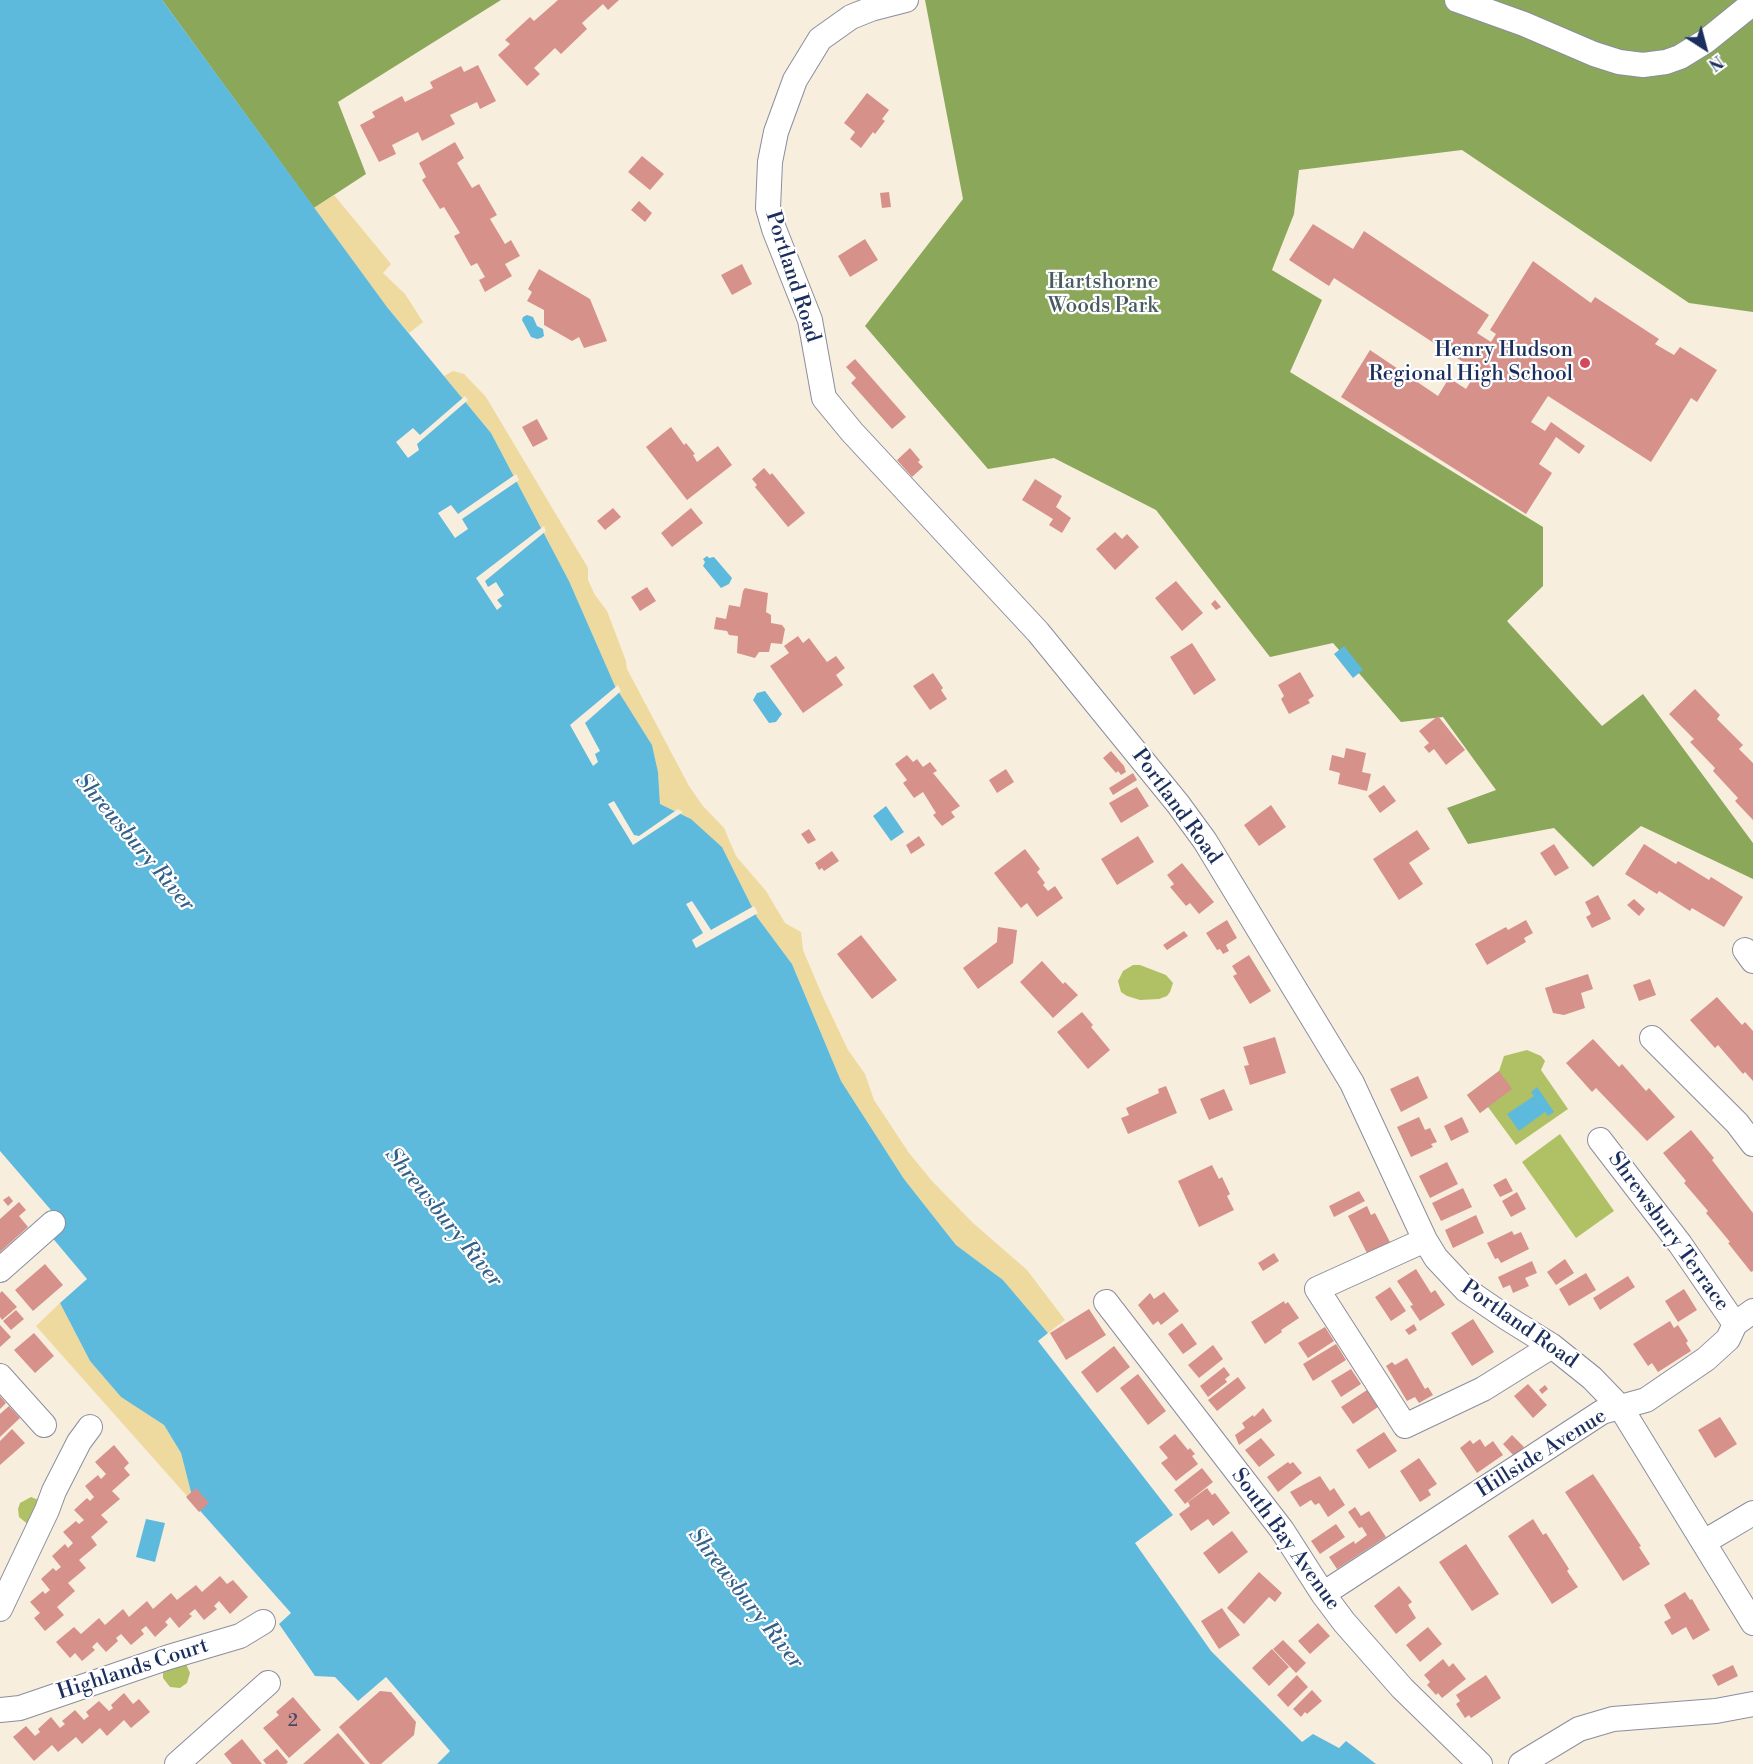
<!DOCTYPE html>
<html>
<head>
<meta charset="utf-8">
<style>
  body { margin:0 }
  #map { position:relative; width:1753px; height:1764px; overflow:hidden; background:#f8eede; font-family:"Libre Bodoni",serif }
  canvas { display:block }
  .north { position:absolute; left:1675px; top:18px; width:60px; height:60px; -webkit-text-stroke:4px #fff; paint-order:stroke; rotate:144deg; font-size:16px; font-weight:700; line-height:24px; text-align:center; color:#1b2f5e }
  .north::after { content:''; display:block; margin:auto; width:21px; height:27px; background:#1b2f5e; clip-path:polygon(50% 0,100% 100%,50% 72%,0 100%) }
</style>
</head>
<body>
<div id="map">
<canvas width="1753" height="1764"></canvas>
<div class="north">N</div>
</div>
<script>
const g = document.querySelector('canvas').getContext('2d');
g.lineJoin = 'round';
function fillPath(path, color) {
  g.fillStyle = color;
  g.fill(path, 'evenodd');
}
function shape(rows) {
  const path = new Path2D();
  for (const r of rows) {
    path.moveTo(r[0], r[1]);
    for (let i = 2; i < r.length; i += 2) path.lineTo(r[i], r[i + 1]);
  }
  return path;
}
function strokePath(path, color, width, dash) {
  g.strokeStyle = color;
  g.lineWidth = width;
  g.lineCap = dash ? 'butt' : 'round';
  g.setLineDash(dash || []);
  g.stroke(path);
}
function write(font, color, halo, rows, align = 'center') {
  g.font = font + ' "Libre Bodoni",serif';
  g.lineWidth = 4.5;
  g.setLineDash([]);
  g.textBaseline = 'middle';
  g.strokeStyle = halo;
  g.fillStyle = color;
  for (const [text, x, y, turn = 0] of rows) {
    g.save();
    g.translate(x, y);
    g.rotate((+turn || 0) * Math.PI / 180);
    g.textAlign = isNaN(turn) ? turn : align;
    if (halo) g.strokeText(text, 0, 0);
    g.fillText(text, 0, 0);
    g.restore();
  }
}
fillPath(shape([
  [1133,965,1140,965,1166,975,1173,983,1170,992,1167,996,1159,999,1140,1000,1127,996,1121,992,1118,981,1123,971],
  [1527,1050,1541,1056,1545,1061,1541,1070,1568,1109,1516,1145,1488,1107,1480,1113,1467,1095,1499,1071,1504,1056],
  [1560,1134,1614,1211,1576,1238,1522,1162],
  [31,1497,41,1501,30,1526,19,1517,18,1509,20,1503],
  [186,1664,190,1673,187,1683,180,1688,170,1687,163,1678,163,1669]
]), '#afc164');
fillPath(shape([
  [162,0,501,0,338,102,366,174,314,208],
  [925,0,1753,0,1753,312,1689,303,1462,150,1299,170,1294,214,1272,270,1322,300,1290,372,1543,527,1543,586,1507,621,1602,726,1643,694,1753,843,1753,879,1641,826,1593,867,1554,828,1468,844,1447,808,1496,790,1443,717,1401,722,1333,643,1270,657,1156,510,1054,458,988,469,865,326,963,199]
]), '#8ba75a');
fillPath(shape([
  [334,195,391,264,383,273,405,294,423,322,409,333,387,307,314,208],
  [453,371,464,374,486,397,588,568,588,580,595,595,607,611,626,661,627,669,689,786,703,806,724,828,736,856,766,891,785,923,801,932,803,950,822,995,848,1050,865,1074,874,1100,909,1153,932,1181,973,1223,1027,1270,1065,1320,1048,1333,1003,1280,956,1245,904,1179,841,1081,792,964,757,917,722,847,691,819,660,804,658,772,652,745,615,686,569,581,491,433,444,376],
  [60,1303,90,1361,121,1397,164,1425,181,1453,194,1504,36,1326]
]), '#eeda9e');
fillPath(shape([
  [0,0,162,0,387,307,491,433,569,581,615,686,652,745,658,772,660,804,691,819,722,847,757,917,792,964,841,1081,904,1179,956,1245,1003,1280,1048,1333,1038,1341,1173,1515,1135,1543,1211,1651,1302,1742,1313,1734,1339,1748,1346,1741,1376,1764,437,1764,450,1751,386,1677,358,1701,335,1677,315,1676,279,1624,291,1613,194,1504,181,1453,164,1425,121,1397,90,1361,60,1303,87,1279,50,1235,63,1224,0,1151],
  [527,315,533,317,537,326,543,329,544,336,541,338,537,339,531,337,522,320,523,317],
  [707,556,709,558,714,557,732,578,729,584,721,588,703,566,705,562,703,559],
  [1344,646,1363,670,1353,678,1334,654],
  [765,691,782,714,776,722,769,723,753,700,757,693],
  [886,806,904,832,891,841,873,816],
  [1537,1087,1554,1112,1548,1116,1545,1112,1519,1131,1507,1114,1534,1096,1531,1092],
  [146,1519,165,1523,155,1562,136,1557]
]), '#5ebadc');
fillPath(shape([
  [465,396,468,400,417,444,419,450,408,458,396,442,413,428,420,435],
  [516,474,519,480,462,519,468,529,455,538,438,513,451,505,458,514],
  [544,526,546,531,485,581,488,587,496,582,504,595,497,600,502,606,497,610,476,578],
  [618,685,621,691,585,723,600,751,595,754,598,762,593,766,570,725],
  [614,801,634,835,639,836,678,809,683,812,633,845,608,804],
  [692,901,711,930,754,906,758,913,696,948,692,940,703,933,686,904]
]), '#f8eede');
fillPath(shape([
  [558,0,619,0,608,10,603,4,582,23,587,29,561,54,555,48,534,68,540,74,527,86,498,55,510,44,505,40,530,17,534,21],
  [478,65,496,101,480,109,477,102,450,115,455,124,422,141,418,132,392,145,396,154,379,162,360,125,375,117,372,112,402,96,405,102,433,88,430,82,461,66,464,72],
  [867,93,889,110,882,119,885,121,875,134,873,132,861,148,850,139,855,132,844,123],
  [455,142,464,158,457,163,472,188,479,184,497,215,490,219,505,244,511,240,520,256,505,264,512,276,485,292,479,280,485,277,477,263,471,266,454,236,460,233,444,207,440,209,422,180,426,177,419,163],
  [642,156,664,174,650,190,628,172],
  [889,192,891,207,882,208,880,193],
  [639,201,652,213,645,222,631,210],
  [1313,224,1353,249,1364,231,1489,315,1477,333,1491,342,1496,334,1490,330,1533,261,1591,303,1595,297,1659,339,1655,344,1674,355,1680,347,1717,370,1697,402,1691,398,1651,462,1548,396,1531,422,1545,431,1551,422,1585,446,1579,454,1556,437,1539,464,1552,473,1526,514,1341,397,1370,350,1438,396,1449,378,1466,389,1477,371,1334,278,1329,286,1289,260],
  [865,239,878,260,850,277,838,256],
  [742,264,752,284,732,295,721,275],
  [539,269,590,299,607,341,584,348,579,337,572,341,544,325,544,310,527,301,532,292,528,289],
  [855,359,906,417,892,429,851,383,856,378,846,367],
  [537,419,548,439,533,447,522,427],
  [671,427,684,445,686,443,695,454,693,455,697,462,718,446,732,465,687,500,646,447],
  [910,448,920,460,918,462,923,467,912,477,897,460],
  [764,468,770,475,772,473,805,513,788,527,755,487,757,485,752,479],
  [1035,479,1062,496,1056,507,1071,518,1062,533,1049,525,1053,519,1022,500],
  [613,508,621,517,605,530,597,521],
  [691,508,703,523,672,547,661,533],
  [1115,532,1122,539,1127,534,1139,547,1115,570,1096,549],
  [1176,581,1203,613,1182,631,1155,598],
  [647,587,656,601,640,611,631,597],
  [745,588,768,593,766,612,771,615,771,623,782,625,785,629,782,644,771,643,769,652,759,652,755,658,737,653,738,636,729,635,727,631,714,629,716,617,726,619,729,605,740,607,743,591],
  [1215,600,1221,607,1216,610,1211,604],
  [798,636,803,643,809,638,827,662,836,656,845,668,836,675,843,685,803,713,770,666,789,653,784,646],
  [1192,643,1216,680,1194,695,1170,657],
  [1300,672,1314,696,1308,700,1310,703,1289,714,1281,699,1284,696,1278,685],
  [933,673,943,688,941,690,947,699,930,710,913,686],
  [1695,689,1720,715,1717,719,1743,745,1739,749,1753,763,1753,820,1735,801,1738,798,1713,771,1715,768,1690,742,1694,739,1669,714],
  [1438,716,1465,750,1446,765,1434,749,1429,753,1424,747,1429,743,1419,731],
  [1346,748,1366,753,1362,772,1371,774,1367,791,1338,784,1340,773,1329,770,1332,755,1344,758],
  [1111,751,1124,766,1126,772,1121,775,1118,771,1116,773,1103,758],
  [907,755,913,762,917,759,923,767,930,762,937,771,933,773,960,806,951,812,955,817,942,826,933,815,936,813,923,792,914,798,903,783,907,780,895,764],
  [1006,769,1014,782,997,793,989,780],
  [1133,773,1137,780,1113,795,1109,788],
  [1384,785,1396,801,1380,813,1368,796],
  [1137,787,1149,806,1121,823,1109,803],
  [1271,805,1286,827,1259,846,1244,825],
  [809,829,816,840,808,844,801,834],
  [1417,830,1430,849,1409,863,1423,884,1399,900,1373,859],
  [919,836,925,845,911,854,906,845],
  [1138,836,1154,862,1117,885,1101,859],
  [1554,844,1569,868,1555,876,1540,853],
  [1644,844,1676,864,1678,861,1709,880,1711,877,1743,897,1724,927,1692,908,1690,911,1659,891,1657,894,1625,874],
  [1025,849,1040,869,1037,872,1045,883,1043,885,1048,891,1055,886,1063,898,1037,917,1027,903,1021,908,994,873],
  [832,851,839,861,824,871,822,868,819,870,815,863],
  [1182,863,1214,902,1199,914,1190,903,1186,906,1170,887,1174,884,1167,875],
  [1598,895,1611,919,1592,928,1586,917,1591,914,1585,902],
  [1634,899,1645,909,1639,916,1627,905],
  [1227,920,1237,938,1226,945,1229,951,1223,954,1220,949,1217,950,1206,933],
  [1526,920,1533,933,1524,938,1526,942,1487,965,1475,944,1506,927,1508,930],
  [998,927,1017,930,1013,963,978,989,963,968,997,942],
  [1184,931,1188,936,1167,950,1163,945],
  [861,935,897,980,872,999,837,954],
  [1249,955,1271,991,1250,1004,1233,976,1237,974,1232,966],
  [1042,961,1063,984,1065,982,1078,995,1053,1018,1020,982],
  [1588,974,1593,989,1581,993,1585,1008,1564,1015,1553,1013,1545,988],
  [1650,979,1656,995,1639,1001,1633,985],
  [1717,997,1742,1025,1745,1022,1753,1031,1753,1081,1745,1072,1743,1074,1718,1045,1715,1048,1690,1020],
  [1082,1012,1093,1025,1091,1027,1110,1050,1088,1069,1057,1032],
  [1275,1037,1286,1073,1250,1085,1244,1066,1249,1065,1243,1047],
  [1593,1039,1619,1067,1622,1064,1646,1091,1649,1088,1675,1117,1647,1141,1596,1088,1592,1092,1566,1063],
  [1499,1071,1512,1089,1480,1113,1467,1095],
  [1418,1076,1428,1098,1401,1112,1390,1089],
  [1166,1086,1177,1113,1128,1134,1121,1118,1129,1115,1126,1108,1159,1093,1158,1089],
  [1224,1089,1233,1110,1209,1120,1200,1099],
  [1419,1117,1425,1130,1430,1128,1437,1142,1431,1144,1433,1147,1411,1157,1397,1127],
  [1462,1117,1469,1132,1451,1141,1444,1126],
  [1691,1130,1714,1158,1712,1160,1753,1213,1753,1271,1751,1272,1728,1243,1730,1242,1706,1213,1708,1211,1684,1183,1686,1181,1663,1153],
  [1447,1162,1458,1184,1430,1198,1419,1176],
  [1212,1165,1219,1179,1222,1177,1230,1194,1227,1196,1234,1210,1199,1227,1178,1181],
  [1506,1178,1513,1191,1500,1197,1493,1185],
  [1463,1188,1472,1207,1441,1221,1432,1203],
  [1359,1191,1365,1201,1334,1217,1329,1206],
  [1517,1192,1526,1209,1511,1217,1502,1201],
  [9,1196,13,1201,8,1206,3,1200],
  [19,1202,26,1210,19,1216,28,1227,0,1252,0,1219],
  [1367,1206,1371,1215,1375,1213,1391,1244,1368,1255,1348,1216],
  [1476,1215,1484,1233,1453,1248,1445,1230],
  [1512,1231,1514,1235,1521,1232,1529,1249,1501,1263,1498,1258,1495,1259,1487,1243],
  [1274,1253,1279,1261,1263,1271,1258,1263],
  [1565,1259,1574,1273,1556,1285,1547,1272],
  [1532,1261,1537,1273,1525,1278,1529,1286,1513,1293,1510,1285,1503,1288,1498,1277],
  [45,1264,63,1285,33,1311,15,1290],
  [1416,1269,1431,1293,1435,1290,1445,1305,1420,1321,1410,1306,1413,1305,1397,1281],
  [1586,1273,1596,1290,1569,1306,1559,1289],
  [1628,1276,1635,1287,1600,1310,1593,1298],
  [1390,1287,1406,1311,1391,1321,1375,1297],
  [1684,1289,1697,1310,1678,1322,1665,1301],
  [2,1291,17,1307,2,1320,0,1317,0,1293],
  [1164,1292,1179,1311,1161,1325,1158,1321,1153,1325,1138,1305,1150,1293,1154,1299],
  [1284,1301,1285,1304,1288,1302,1299,1318,1281,1330,1282,1332,1265,1344,1251,1322],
  [1089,1309,1106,1335,1066,1360,1050,1333],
  [16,1310,24,1319,11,1330,3,1321],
  [1473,1319,1494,1352,1472,1366,1451,1333],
  [1670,1321,1674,1328,1678,1325,1688,1341,1686,1343,1691,1351,1658,1372,1652,1363,1648,1366,1633,1344],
  [1182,1323,1197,1344,1183,1354,1168,1334],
  [1414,1324,1417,1330,1409,1335,1405,1330],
  [0,1325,11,1337,0,1347],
  [1325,1327,1334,1341,1308,1358,1298,1343],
  [34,1333,54,1356,35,1373,14,1350],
  [1336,1344,1346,1360,1313,1381,1303,1364],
  [1213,1345,1223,1359,1199,1378,1188,1365],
  [1114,1346,1130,1367,1097,1393,1081,1372],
  [1407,1358,1425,1389,1428,1387,1433,1395,1419,1403,1415,1397,1407,1401,1386,1366,1392,1362,1395,1365],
  [1224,1367,1230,1375,1225,1379,1227,1382,1208,1397,1200,1386],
  [1351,1369,1361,1384,1341,1397,1331,1381],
  [1138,1374,1166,1411,1148,1425,1120,1388],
  [1238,1377,1246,1388,1217,1411,1208,1400],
  [1528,1384,1547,1405,1533,1418,1514,1396],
  [1545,1385,1548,1389,1542,1394,1539,1390],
  [1367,1390,1378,1407,1353,1424,1341,1407],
  [0,1396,6,1403,0,1409],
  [9,1406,20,1418,0,1437,0,1414],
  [1263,1408,1272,1421,1239,1445,1235,1435,1245,1428,1242,1423,1253,1415,1254,1417],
  [1720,1417,1737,1444,1715,1458,1698,1430],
  [12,1429,25,1443,0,1465,0,1441],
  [1384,1432,1397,1451,1369,1469,1356,1450],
  [1175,1434,1188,1450,1190,1448,1195,1454,1192,1456,1198,1464,1176,1481,1161,1463,1168,1458,1159,1447],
  [1512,1435,1524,1447,1514,1456,1503,1444],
  [1261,1438,1275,1455,1259,1467,1245,1450],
  [1480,1439,1485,1447,1493,1441,1503,1455,1477,1473,1460,1448,1470,1440,1473,1444],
  [114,1445,129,1463,124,1468,130,1475,112,1491,120,1499,101,1515,108,1522,91,1537,97,1545,79,1560,86,1568,68,1583,75,1591,57,1607,64,1615,45,1631,34,1618,40,1613,30,1602,43,1591,45,1594,50,1590,41,1579,53,1568,56,1571,61,1567,52,1556,65,1544,68,1548,73,1543,63,1532,76,1521,79,1524,84,1520,74,1510,87,1498,90,1501,94,1497,85,1486,98,1475,101,1479,106,1474,95,1462],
  [1419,1458,1437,1484,1428,1490,1431,1495,1420,1502,1400,1471],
  [1288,1462,1290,1464,1293,1462,1302,1473,1278,1492,1267,1477],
  [1202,1468,1213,1482,1185,1504,1174,1490],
  [1593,1474,1641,1546,1639,1547,1650,1564,1623,1581,1565,1492],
  [1320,1476,1330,1491,1334,1488,1345,1505,1328,1517,1319,1503,1315,1505,1311,1500,1300,1507,1290,1492],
  [196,1488,209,1503,199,1512,186,1497],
  [1207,1488,1212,1495,1215,1493,1230,1513,1213,1526,1208,1519,1191,1531,1179,1514,1190,1506,1188,1502],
  [1355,1507,1361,1516,1369,1511,1386,1537,1337,1569,1329,1557,1354,1541,1355,1544,1367,1535,1362,1527,1359,1528,1348,1512],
  [1533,1519,1543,1535,1546,1533,1569,1569,1567,1571,1578,1587,1552,1604,1508,1536],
  [1336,1524,1345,1537,1320,1554,1311,1541],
  [1232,1531,1248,1552,1219,1574,1203,1553],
  [1466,1544,1499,1594,1472,1611,1439,1562],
  [1259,1572,1282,1593,1275,1602,1269,1597,1244,1624,1227,1608],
  [220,1576,227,1584,233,1580,248,1597,230,1614,219,1601,214,1606,217,1609,204,1620,195,1609,189,1614,192,1616,179,1628,170,1617,165,1622,168,1625,155,1637,146,1626,141,1630,144,1634,131,1645,121,1634,116,1638,118,1641,106,1652,97,1642,92,1647,95,1650,82,1661,75,1653,70,1658,56,1642,74,1627,81,1634,99,1618,105,1625,123,1609,129,1617,147,1601,153,1609,171,1593,177,1600,196,1585,202,1592],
  [1399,1586,1412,1602,1408,1605,1416,1618,1396,1634,1374,1606],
  [1685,1592,1690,1600,1692,1599,1710,1630,1693,1640,1686,1627,1672,1635,1664,1622,1671,1618,1664,1605],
  [1222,1608,1240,1635,1219,1649,1201,1621],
  [1318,1623,1330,1636,1310,1654,1298,1641],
  [1428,1627,1442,1644,1420,1662,1406,1645],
  [1283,1640,1306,1663,1296,1673,1273,1649],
  [1272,1649,1289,1667,1269,1686,1252,1668],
  [1443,1659,1449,1667,1453,1663,1466,1679,1442,1698,1438,1693,1436,1695,1427,1685,1430,1682,1424,1675],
  [1733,1665,1738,1676,1718,1686,1712,1675],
  [1297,1675,1308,1687,1288,1707,1277,1695],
  [1486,1675,1501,1698,1471,1718,1469,1715,1465,1718,1456,1704,1460,1701,1456,1695],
  [1312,1690,1322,1701,1307,1714,1305,1712,1301,1717,1293,1709],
  [380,1691,391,1692,416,1722,414,1735,381,1764,370,1764,339,1727],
  [124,1693,133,1704,139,1699,150,1712,131,1728,124,1720,107,1736,100,1728,82,1744,76,1737,58,1752,52,1745,34,1761,13,1737,26,1726,35,1736,40,1732,38,1729,51,1717,60,1728,65,1724,62,1721,75,1710,84,1720,89,1716,86,1712,99,1701,109,1711,113,1708,111,1705],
  [293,1697,321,1730,289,1758,263,1728,279,1715,276,1712],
  [338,1733,365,1764,303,1764],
  [242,1739,262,1764,232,1764,224,1754],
  [277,1749,288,1762,286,1764,266,1764,263,1760]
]), '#d6918b');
const minor = shape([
  [906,0,871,9,851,17,820,39,795,80,776,132,770,162,768,208,774,229,810,320,824,398,852,432,1038,632,1178,804,1205,841,1352,1083,1425,1240,1436,1258,1466,1290,1507,1318,1552,1346,1592,1378,1621,1408,1753,1623],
  [1457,0,1524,24,1594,54,1619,62,1643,65,1666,62,1680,57,1706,41,1753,3],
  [1745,950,1753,961],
  [1652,1038,1737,1123,1753,1144],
  [1600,1140,1680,1244,1735,1324],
  [1425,1240,1317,1289,1405,1426,1483,1389,1552,1346],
  [0,1270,53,1223],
  [1106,1302,1282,1530,1323,1594,1344,1622,1402,1688,1480,1764],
  [0,1376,44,1425],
  [1704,1542,1753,1513],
  [1323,1594,1602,1412,1646,1400,1706,1359,1728,1339,1735,1324,1753,1311],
  [0,1609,47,1510,54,1491,79,1442,90,1427],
  [0,1710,20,1708,169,1657,240,1636,263,1622],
  [177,1764,268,1683],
  [1521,1764,1579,1729,1613,1719,1716,1711,1753,1704]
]);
strokePath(minor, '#8a8e9e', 26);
strokePath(minor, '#fff', 24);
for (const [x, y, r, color] of [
  [1585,363,6,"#d1495b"]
]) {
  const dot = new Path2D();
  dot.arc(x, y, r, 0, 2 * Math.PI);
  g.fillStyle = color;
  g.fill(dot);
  strokePath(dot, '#fff', 2);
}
write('18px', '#4a4869', null, [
  ["2",293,1722]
]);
write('21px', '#1b2f5e', '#fff', [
  ["Portland Road",792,277,72],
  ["Portland Road",1176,807,54],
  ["Shrewsbury Terrace",1668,1232,54],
  ["Portland Road",1519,1325,35],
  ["Hillside Avenue",1542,1454,-32],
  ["South Bay Avenue",1285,1540,54],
  ["Highlands Court",133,1670,-18]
]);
write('21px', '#475b60', '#fff', [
  ["Hartshorne",1103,283],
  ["Woods Park",1103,307]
]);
write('21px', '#1b2f5e', '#fff', [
  ["Henry Hudson",1573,351],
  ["Regional High School",1573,375]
], 'right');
write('italic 22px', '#32608a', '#fff', [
  ["Shrewsbury River",134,843,50],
  ["Shrewsbury River",443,1218,51],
  ["Shrewsbury River",745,1599,52]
]);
</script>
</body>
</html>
